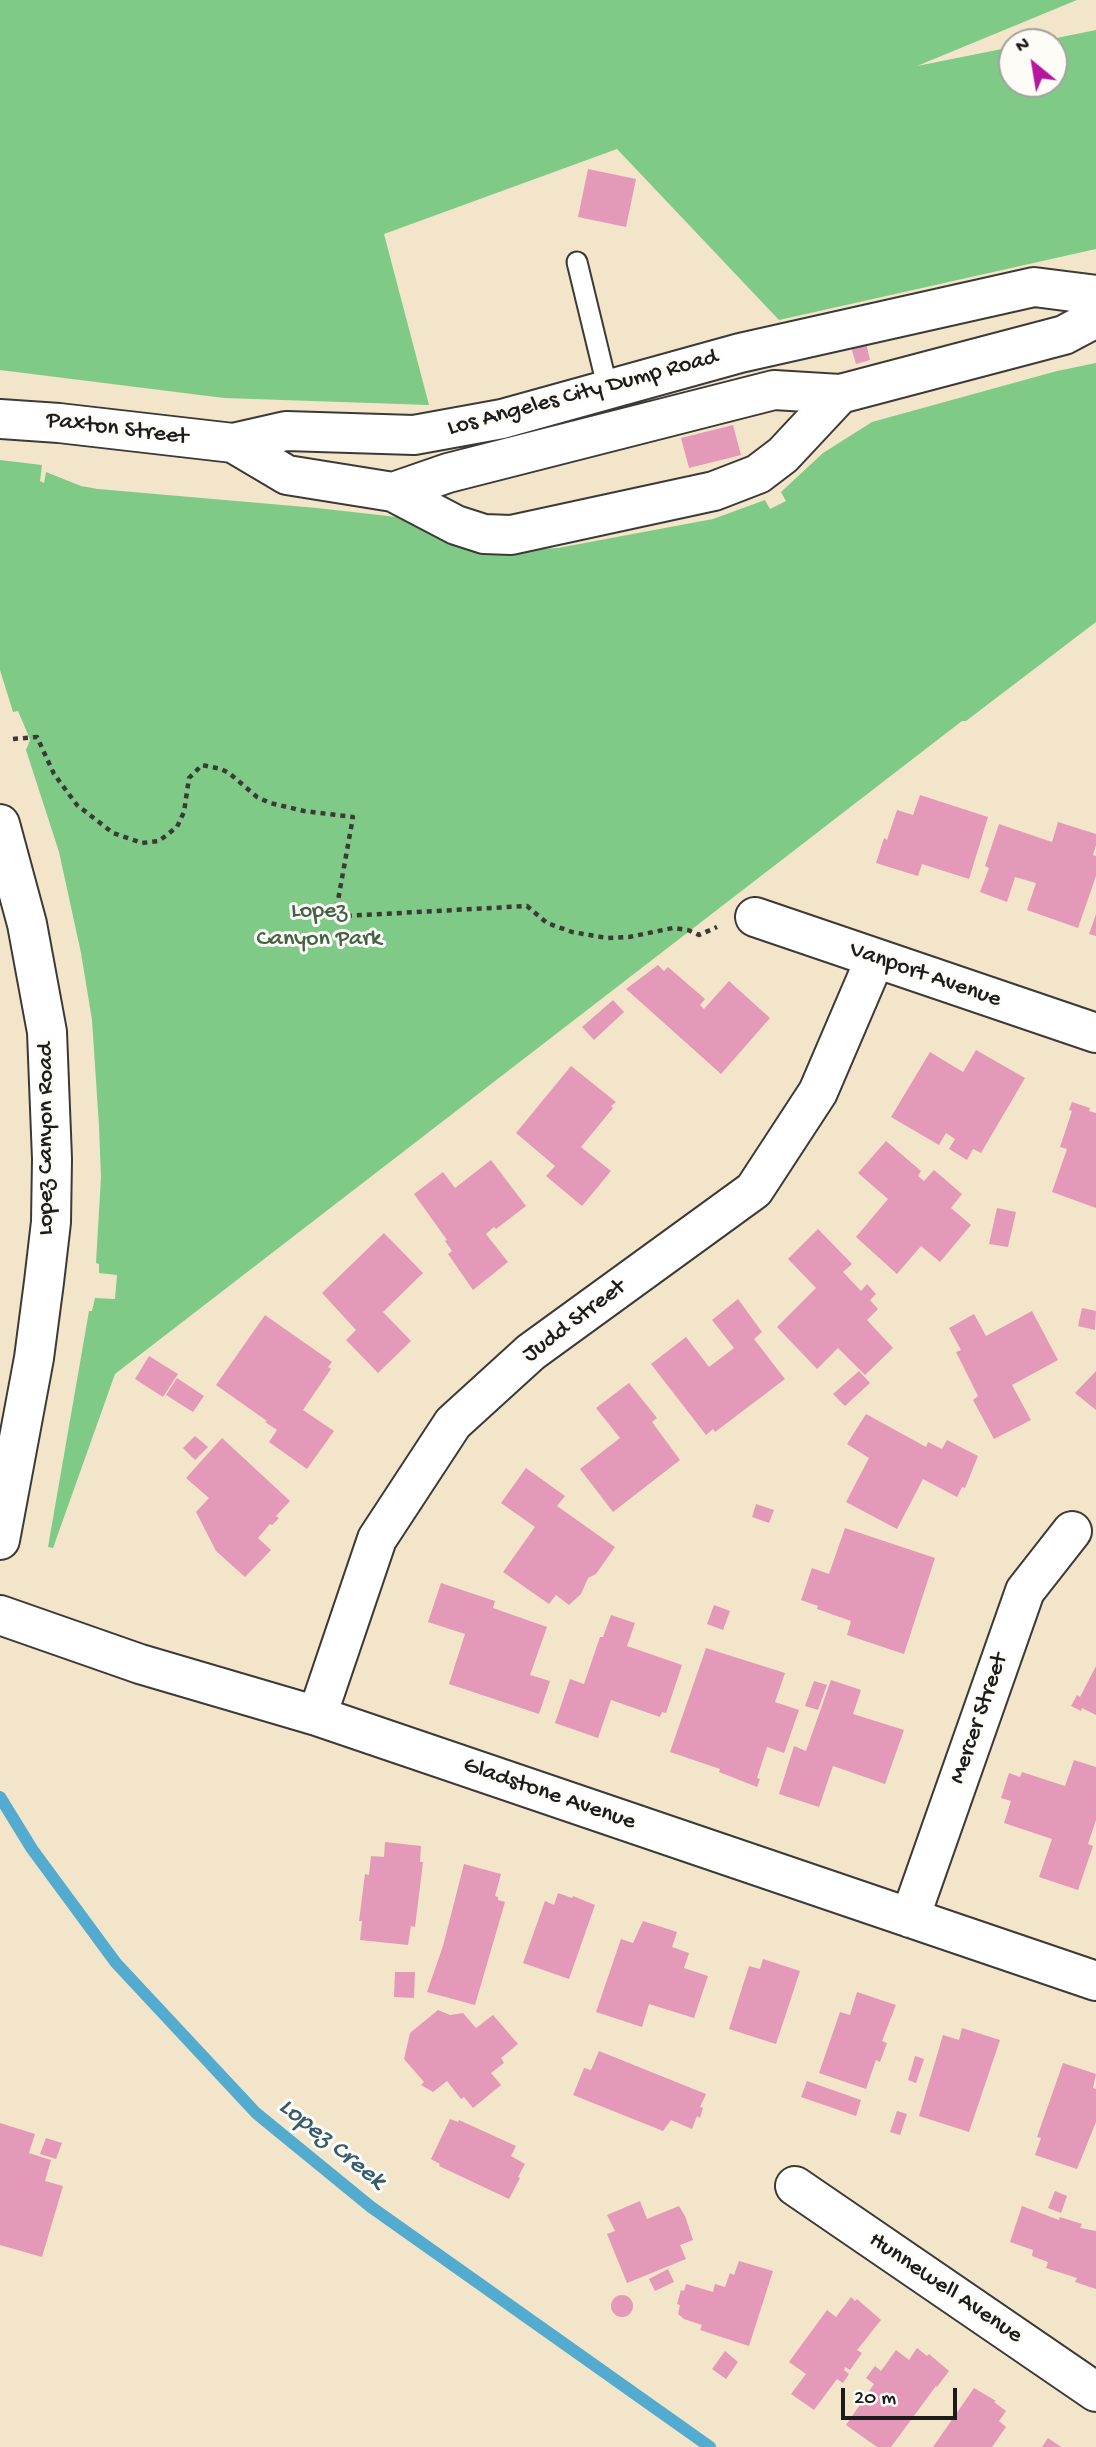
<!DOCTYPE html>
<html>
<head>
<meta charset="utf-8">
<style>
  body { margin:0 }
  #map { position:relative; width:1096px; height:2447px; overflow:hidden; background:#f2e5ca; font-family:"Gochi Hand",sans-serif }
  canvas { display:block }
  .north { position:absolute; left:998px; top:28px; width:70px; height:70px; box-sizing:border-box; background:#fdfcf7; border:2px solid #a3a29f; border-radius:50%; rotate:330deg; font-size:19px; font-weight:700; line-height:28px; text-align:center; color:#1c1c1c }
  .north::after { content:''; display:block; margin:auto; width:24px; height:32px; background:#b5179e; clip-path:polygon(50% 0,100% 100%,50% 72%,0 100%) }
  .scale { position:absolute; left:841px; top:2388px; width:116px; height:32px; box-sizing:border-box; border:4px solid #1c1c1c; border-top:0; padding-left:9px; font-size:21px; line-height:24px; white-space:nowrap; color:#1c1c1c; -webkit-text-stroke:5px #fdfcf7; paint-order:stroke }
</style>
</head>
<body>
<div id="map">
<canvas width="1096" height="2447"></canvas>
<div class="north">N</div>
<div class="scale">20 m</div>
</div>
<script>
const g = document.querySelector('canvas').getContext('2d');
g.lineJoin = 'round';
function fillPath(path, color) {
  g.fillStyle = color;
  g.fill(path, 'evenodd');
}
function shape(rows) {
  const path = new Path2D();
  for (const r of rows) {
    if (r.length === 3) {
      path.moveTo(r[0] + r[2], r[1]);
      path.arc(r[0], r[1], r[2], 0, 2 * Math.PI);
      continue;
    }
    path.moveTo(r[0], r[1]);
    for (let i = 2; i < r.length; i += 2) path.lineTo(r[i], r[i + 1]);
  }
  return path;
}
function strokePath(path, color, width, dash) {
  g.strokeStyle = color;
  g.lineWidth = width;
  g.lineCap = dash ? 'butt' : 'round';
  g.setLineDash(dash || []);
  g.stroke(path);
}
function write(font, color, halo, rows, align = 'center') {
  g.font = font + ' "Gochi Hand",sans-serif';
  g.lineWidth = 6;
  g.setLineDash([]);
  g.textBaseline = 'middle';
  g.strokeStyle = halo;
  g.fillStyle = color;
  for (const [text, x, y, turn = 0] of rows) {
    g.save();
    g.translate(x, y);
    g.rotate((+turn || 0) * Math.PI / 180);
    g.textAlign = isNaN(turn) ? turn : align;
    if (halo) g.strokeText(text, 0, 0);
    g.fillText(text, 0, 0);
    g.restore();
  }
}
fillPath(shape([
  [0,0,1077,0,917,66,1012,47,1012,84,1054,84,1054,42,1037,42,1096,30,1096,249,779,320,617,149,384,234,429,405,224,398,0,370],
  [1096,363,1096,622,966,721,962,721,115,1374,53,1548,48,1547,89,1311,92,1311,95,1298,115,1299,117,1275,99,1273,99,1264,96,1263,101,1177,99,1126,92,1020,81,953,59,852,26,750,30,740,27,732,18,711,13,712,0,670,0,460,42,465,40,481,44,483,46,472,81,486,98,489,317,508,397,517,461,547,481,552,558,548,713,519,765,500,770,509,786,501,781,492,823,453,872,422,1057,371]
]), '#80ca87');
strokePath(shape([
  [0,1797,32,1849,116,1963,256,2113,371,2207,710,2447]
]), '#53abd0', 12);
fillPath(shape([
  [588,169,636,179,626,227,578,217],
  [866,343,870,360,856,364,851,347],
  [733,425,741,455,689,468,681,438],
  [920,795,988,817,969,879,922,864,918,876,876,863,884,838,887,840,897,810,913,815],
  [1058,822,1096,834,1096,845,1093,855,1096,856,1096,876,1078,928,1027,910,1036,883,1015,877,1007,902,980,892,989,868,985,866,999,824,1052,842],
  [1096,914,1096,936,1089,934],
  [658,965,664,971,668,967,705,999,700,1005,704,1009,729,981,770,1018,721,1074,626,989],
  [613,1000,624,1012,594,1040,582,1027],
  [976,1050,1025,1078,981,1153,973,1149,967,1160,949,1149,955,1139,946,1133,939,1145,891,1117,930,1052,963,1072],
  [571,1066,616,1102,611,1106,613,1108,581,1147,611,1171,582,1206,546,1176,555,1166,516,1133],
  [1072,1102,1090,1108,1089,1111,1096,1113,1096,1208,1052,1192,1067,1149,1060,1147,1072,1111,1069,1110],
  [886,1141,921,1171,918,1176,924,1181,934,1170,962,1194,951,1208,971,1225,940,1262,921,1246,897,1274,856,1237,888,1199,858,1173],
  [491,1160,526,1206,496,1229,494,1227,486,1234,508,1262,473,1290,448,1254,452,1251,445,1241,447,1240,414,1194,443,1172,455,1188],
  [997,1208,1016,1212,1008,1247,989,1244],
  [818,1229,852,1264,843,1272,861,1291,867,1284,876,1294,870,1300,878,1309,867,1320,893,1348,865,1375,838,1348,817,1369,777,1327,816,1288,788,1259],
  [384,1233,423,1273,383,1312,411,1341,378,1373,346,1340,356,1330,322,1293],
  [738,1299,762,1332,754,1339,785,1379,715,1432,713,1429,706,1435,651,1364,686,1337,709,1367,734,1348,712,1320],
  [1082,1308,1096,1311,1095,1330,1078,1326],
  [1032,1311,1058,1360,1012,1385,1031,1420,994,1439,973,1400,978,1396,956,1352,961,1350,949,1328,974,1314,986,1336],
  [265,1315,332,1362,328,1367,331,1369,303,1410,334,1431,307,1469,269,1442,277,1430,265,1422,267,1421,216,1385],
  [149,1356,178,1374,163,1397,135,1379],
  [859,1371,870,1383,845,1406,833,1394],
  [1096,1371,1096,1410,1075,1393],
  [177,1378,204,1396,193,1412,166,1395],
  [629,1383,657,1418,652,1422,680,1460,613,1512,580,1469,620,1438,596,1408],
  [866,1414,926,1447,928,1442,942,1449,947,1440,978,1456,965,1488,962,1487,957,1497,923,1479,897,1529,846,1502,869,1458,847,1444],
  [195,1436,208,1447,195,1460,183,1448],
  [222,1438,290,1501,276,1516,279,1518,272,1525,270,1524,258,1538,271,1550,245,1577,216,1551,196,1512,209,1498,186,1478],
  [526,1468,565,1496,557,1506,615,1547,596,1574,588,1578,581,1594,569,1605,556,1595,549,1604,503,1572,535,1527,501,1503],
  [756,1504,774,1510,769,1523,752,1517],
  [845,1528,935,1558,904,1654,847,1635,851,1621,817,1609,818,1606,801,1600,812,1568,829,1574],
  [441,1583,495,1601,493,1608,547,1627,530,1675,550,1681,539,1714,449,1684,465,1634,428,1622],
  [714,1605,730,1611,723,1630,707,1624],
  [611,1615,635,1623,627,1646,682,1665,666,1713,662,1712,660,1717,611,1700,598,1738,555,1723,570,1679,584,1684,600,1637,603,1637],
  [706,1648,785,1673,775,1702,799,1710,784,1753,767,1747,757,1778,760,1779,757,1787,719,1772,720,1769,670,1752],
  [1096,1666,1096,1715,1082,1708,1081,1711,1071,1706,1077,1695,1080,1697],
  [831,1680,861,1690,853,1714,904,1730,885,1784,833,1766,819,1807,779,1794,794,1746,806,1751],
  [814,1681,827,1685,818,1710,805,1706],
  [1074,1760,1096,1767,1096,1820,1088,1844,1093,1846,1078,1890,1039,1877,1052,1839,1004,1823,1011,1801,1001,1798,1009,1773,1020,1777,1022,1772,1065,1786],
  [385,1842,421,1846,420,1862,423,1862,415,1927,411,1926,408,1945,360,1940,362,1921,359,1921,365,1874,369,1875,371,1856,384,1857],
  [464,1864,501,1874,495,1896,498,1897,498,1900,505,1902,475,2005,427,1992,443,1946],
  [558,1893,572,1898,573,1896,595,1905,569,1979,523,1963,545,1901,554,1905],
  [643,1921,677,1932,672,1947,689,1953,684,1968,708,1976,694,2018,649,2004,642,2027,596,2012,621,1939,633,1943],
  [763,1959,800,1971,776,2044,729,2029,749,1966,760,1969],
  [395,1972,415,1972,414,1998,394,1997],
  [857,1992,896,2005,882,2041,887,2043,880,2062,876,2060,866,2089,819,2073,840,2012,850,2015],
  [438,2010,450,2015,463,2013,476,2028,493,2015,518,2044,501,2058,504,2063,491,2073,501,2085,473,2108,464,2097,461,2099,447,2081,433,2092,421,2085,424,2082,404,2059,410,2033],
  [962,2028,1000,2040,969,2132,919,2116,943,2035,959,2040],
  [599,2051,706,2094,700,2107,703,2108,700,2118,697,2116,692,2129,671,2120,663,2131,573,2095,584,2068,591,2070],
  [915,2056,924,2059,916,2083,908,2080],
  [1063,2063,1096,2074,1093,2088,1096,2089,1096,2122,1077,2169,1035,2155,1041,2138,1037,2137],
  [807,2081,861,2100,856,2116,801,2097],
  [897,2111,907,2114,900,2135,890,2132],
  [450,2119,458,2122,459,2120,516,2146,511,2156,525,2164,518,2177,520,2178,509,2199,439,2166,440,2164,431,2159],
  [0,2123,35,2134,29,2153,51,2160,45,2181,63,2186,42,2257,0,2245],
  [46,2138,62,2143,56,2159,40,2154],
  [1055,2191,1067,2196,1061,2213,1048,2208],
  [640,2201,647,2219,679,2206,685,2216,693,2240,680,2245,686,2259,627,2283,607,2234,615,2231,607,2215],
  [1022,2206,1059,2220,1060,2217,1082,2224,1080,2228,1096,2231,1096,2289,1075,2282,1077,2278,1046,2268,1048,2262,1032,2256,1033,2250,1010,2242],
  [739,2261,773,2271,749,2346,700,2330,702,2325,684,2319,678,2314,680,2305,677,2304,681,2290,684,2291,686,2284,713,2292,715,2284,725,2287,730,2273,734,2275],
  [668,2269,674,2282,655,2291,649,2279],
  [622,2306,11],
  [851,2297,855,2301,857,2299,881,2320,857,2350,862,2353,850,2370,845,2367,844,2370,849,2374,843,2383,837,2379,814,2410,791,2394,806,2374,789,2362,827,2310,836,2317],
  [917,2348,927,2356,929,2354,949,2371,937,2387,936,2386,891,2447,877,2447,846,2425,874,2384,866,2378,875,2366,881,2371,896,2350,909,2360],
  [725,2351,738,2362,726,2379,712,2369],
  [974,2388,996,2401,994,2402,1006,2411,999,2421,1006,2427,992,2447,933,2447],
  [1048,2438,1061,2447,1042,2447]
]), '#e599b9');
const service = shape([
  [577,262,608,390]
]);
const minor = shape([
  [0,419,59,423,233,443,286,431,414,435,502,419,740,353,1034,287,1096,295],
  [233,443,287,475,393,492,456,525,484,534,511,535,714,491,758,474,783,455,840,394,1064,335,1096,318],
  [393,492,448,473,774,390,840,394],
  [0,824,27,924,47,1032,52,1159,51,1222,44,1282,34,1358,0,1540],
  [755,917,1096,1033],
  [0,1615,140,1664,317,1716,1096,1981],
  [317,1716,377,1539,453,1423,531,1352,754,1190,818,1092,875,959],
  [910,1918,1025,1591,1072,1531],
  [795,2186,1096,2392]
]);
strokePath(service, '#3c3a36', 23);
strokePath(minor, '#3c3a36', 42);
strokePath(shape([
  [13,739,37,737,54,774,77,805,113,833,142,843,159,841,177,827,184,812,189,778,202,765,221,769,229,773,257,797,270,803,304,811,353,817,337,906,337,912,345,916,527,906,547,923,572,932,607,938,629,937,673,928,688,930,699,935,717,927]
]), '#3c3a36', 4.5, [5, 5]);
strokePath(service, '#fff', 19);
strokePath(minor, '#fff', 38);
write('24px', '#1c1c1c', '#fdfcf7', [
  ["Los Angeles City Dump Road",583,394,-15],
  ["Paxton Street",117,430,7],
  ["Vanport Avenue",925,976,19],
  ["Lopez Canyon Road",47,1139,-90],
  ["Judd Street",575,1322,-37],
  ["Mercer Street",980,1719,-71],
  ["Gladstone Avenue",549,1795,19],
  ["Hunnewell Avenue",945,2289,34]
]);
write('24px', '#446247', '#fdfcf7', [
  ["Lopez",319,912],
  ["Canyon Park",319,940]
]);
write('italic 26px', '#355c6d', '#fdfcf7', [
  ["Lopez Creek",331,2145,39]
]);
</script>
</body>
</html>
